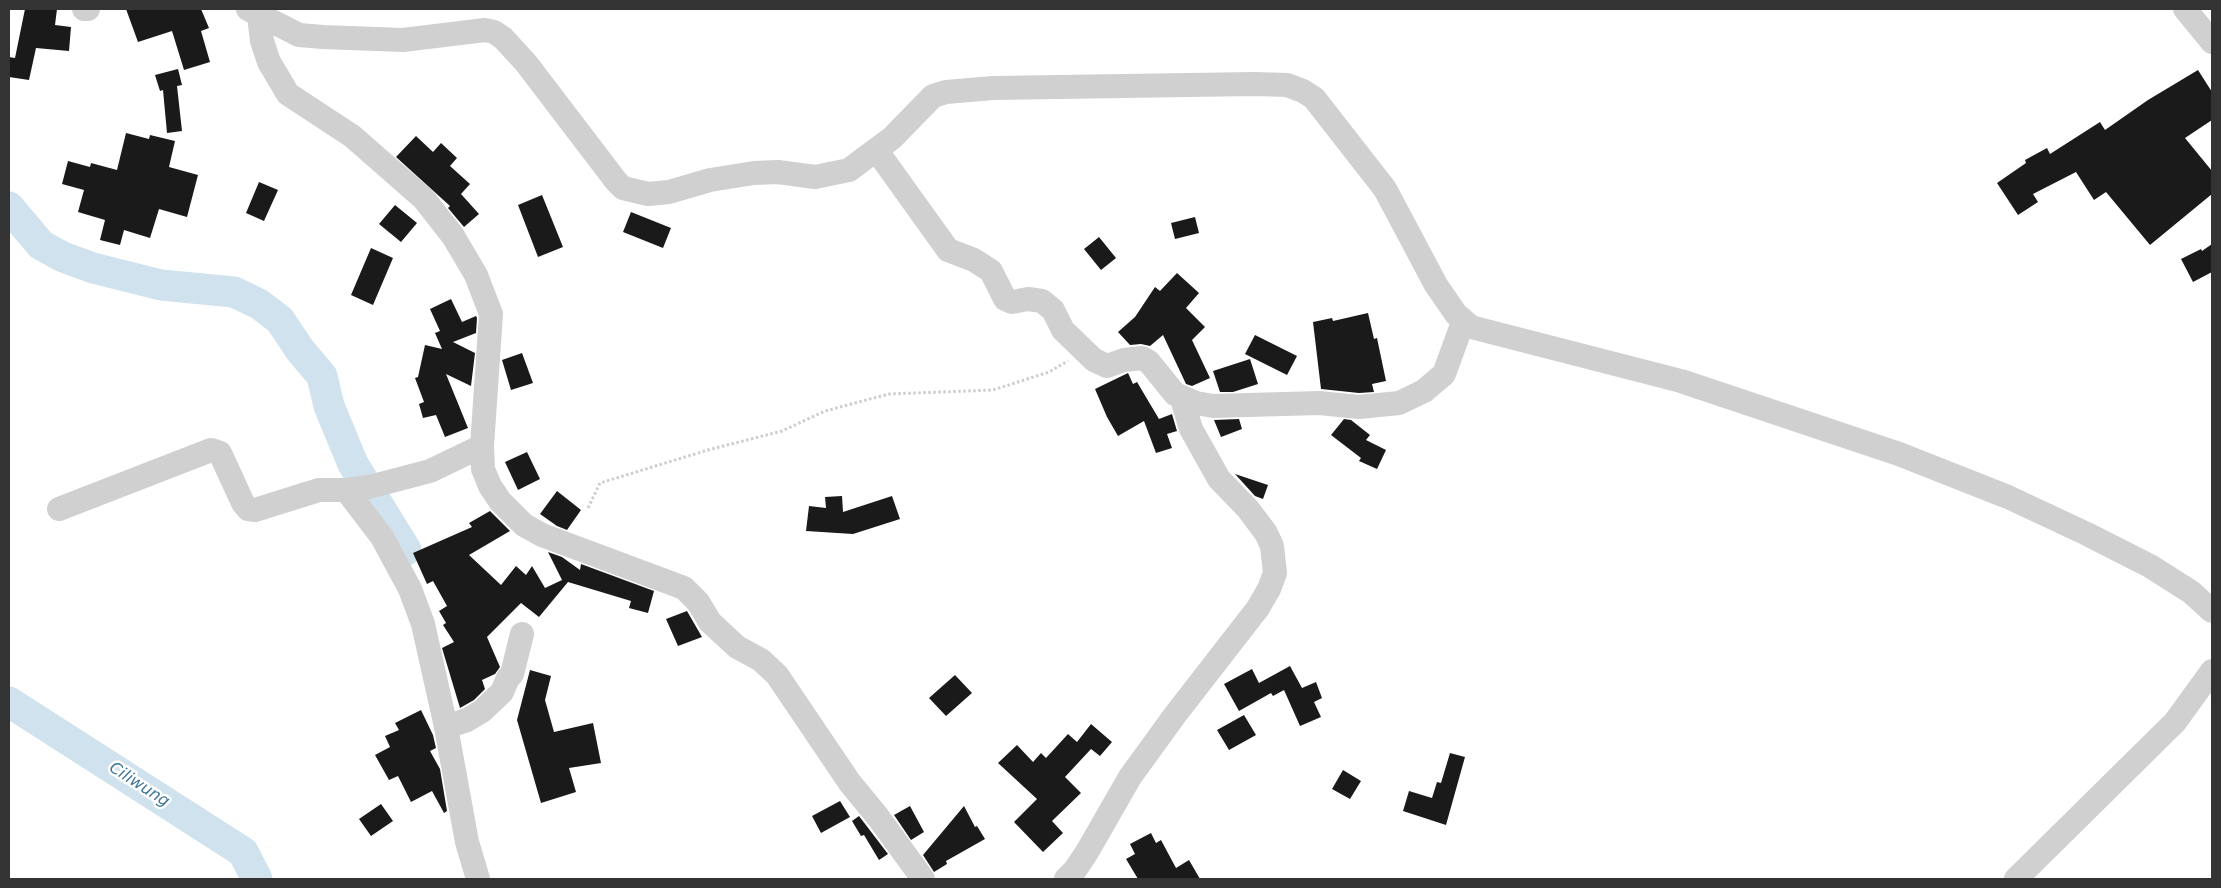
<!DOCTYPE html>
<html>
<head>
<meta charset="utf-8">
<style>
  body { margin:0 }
  #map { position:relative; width:2221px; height:888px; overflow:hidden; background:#fff; font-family:"DejaVu Sans",sans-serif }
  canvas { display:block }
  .frame { position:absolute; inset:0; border:10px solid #333; pointer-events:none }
</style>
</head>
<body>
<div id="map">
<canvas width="2221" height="888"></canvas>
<div class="frame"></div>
</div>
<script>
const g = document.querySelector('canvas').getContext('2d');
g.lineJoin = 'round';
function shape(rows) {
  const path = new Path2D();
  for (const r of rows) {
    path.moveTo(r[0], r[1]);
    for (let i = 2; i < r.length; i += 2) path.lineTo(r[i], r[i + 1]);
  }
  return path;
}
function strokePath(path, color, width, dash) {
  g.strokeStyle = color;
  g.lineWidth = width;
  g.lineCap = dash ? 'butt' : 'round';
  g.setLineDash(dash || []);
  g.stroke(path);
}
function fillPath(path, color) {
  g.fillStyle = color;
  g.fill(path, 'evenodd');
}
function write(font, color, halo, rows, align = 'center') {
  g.font = font + ' "DejaVu Sans",sans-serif';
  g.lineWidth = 5;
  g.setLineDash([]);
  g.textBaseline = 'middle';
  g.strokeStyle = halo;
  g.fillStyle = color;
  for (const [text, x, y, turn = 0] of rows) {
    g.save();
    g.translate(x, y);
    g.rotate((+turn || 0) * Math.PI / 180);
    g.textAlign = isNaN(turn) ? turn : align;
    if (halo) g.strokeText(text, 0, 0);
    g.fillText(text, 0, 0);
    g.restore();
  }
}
strokePath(shape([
  [9,207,41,245,63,257,93,268,161,285,234,292,259,304,280,320,300,350,322,376,329,406,353,464,406,550],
  [9,702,243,852,257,879]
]), '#cfe2ee', 31);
fillPath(shape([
  [25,9,57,9,55,25,71,27,69,51,36,48,29,80,9,77,9,57,15,58],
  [126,9,201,9,209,28,201,31,210,62,184,70,172,31,138,42],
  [178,69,182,85,177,86,182,131,167,133,163,90,160,91,155,75],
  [2198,70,2212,92,2212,120,2185,138,2212,171,2212,194,2150,245,2106,192,2094,200,2076,172,2033,194,2038,202,2018,215,1997,183,2026,163,2025,160,2047,148,2050,154,2100,122,2105,130,2148,100],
  [126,133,149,139,150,135,175,141,169,167,198,175,187,217,159,209,150,238,124,230,120,245,100,240,105,220,78,212,84,190,62,184,68,161,90,167,91,163,117,170],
  [416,136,433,152,441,143,457,158,450,166,470,184,461,194,479,214,464,227,448,208,450,206,396,157],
  [259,182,278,190,264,221,246,213],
  [542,195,563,247,538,257,518,205],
  [395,205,417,223,401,242,379,224],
  [631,212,671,228,663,248,623,232],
  [1195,217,1199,233,1175,239,1171,223],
  [1099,237,1116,258,1101,270,1084,249],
  [2212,244,2212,272,2193,282,2181,259,2201,249,2202,251],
  [371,248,393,258,373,305,351,295],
  [1177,273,1199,293,1186,308,1205,327,1192,340,1210,378,1192,386,1186,384,1163,335,1150,346,1141,344,1130,345,1118,332,1135,317,1155,287,1160,291],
  [451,299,462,322,476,316,477,318,476,333,453,342,475,353,471,386,446,374,468,428,445,437,436,415,423,418,419,404,424,402,415,378,418,377,425,345,442,349,435,333,440,331,430,309],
  [1368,313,1374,339,1377,338,1386,381,1372,384,1374,392,1359,393,1321,389,1313,322,1332,318,1333,321],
  [1255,335,1297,356,1287,375,1245,354],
  [522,353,533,383,511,390,502,360],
  [1250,359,1258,384,1233,392,1220,392,1213,371],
  [1128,373,1133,384,1137,382,1159,419,1172,414,1177,431,1167,434,1172,448,1156,453,1144,421,1118,436,1107,417,1095,389],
  [1239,419,1242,429,1221,437,1214,420],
  [1344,419,1351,420,1370,435,1366,440,1386,450,1377,469,1359,461,1361,458,1331,435],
  [527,452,540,479,518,490,505,462],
  [1235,474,1268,485,1263,499,1255,496],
  [557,491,581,510,567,530,557,526,540,514],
  [842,496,843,512,892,496,900,519,853,534,806,531,809,506,826,508,825,497],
  [490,511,510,531,469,555,501,585,516,566,526,575,532,566,545,588,562,580,548,552,562,557,580,570,581,564,654,591,648,613,629,608,631,601,568,582,539,617,521,603,487,637,500,667,495,674,482,680,485,689,474,700,460,708,442,648,454,642,443,625,446,623,439,611,447,606,433,581,427,584,413,553,472,527,469,523],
  [687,611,702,637,678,646,666,619],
  [1290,666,1302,688,1316,682,1322,698,1314,702,1321,717,1300,726,1284,690,1273,696,1271,693,1239,711,1224,684,1252,669,1259,683],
  [530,670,551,676,545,700,554,732,593,723,601,763,569,768,576,792,541,803,517,720],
  [955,675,972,693,946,716,929,698],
  [421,710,433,735,436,748,430,751,440,769,447,811,444,813,432,791,411,802,398,776,389,780,375,755,390,747,385,736,399,730,395,723],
  [1244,715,1256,735,1229,750,1217,730],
  [1091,724,1112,742,1100,756,1091,749,1065,777,1081,793,1052,821,1063,833,1043,852,1014,822,1037,799,998,763,1017,745,1033,762,1041,753,1046,758,1068,734,1077,742],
  [1450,753,1465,757,1446,825,1403,811,1409,791,1432,798,1437,782,1441,783],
  [1343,770,1361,781,1350,799,1332,789],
  [840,801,850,817,821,833,812,816],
  [381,804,393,821,371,836,359,819],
  [910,806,924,832,911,840,894,815],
  [964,806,975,827,977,826,985,839,946,861,947,864,934,872,923,855],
  [859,816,888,854,879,860,864,835,861,836,852,821],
  [1151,833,1156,843,1161,840,1176,868,1189,860,1200,879,1138,879,1126,859,1135,854,1130,844]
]), '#1a1a1a');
strokePath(shape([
  [588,508,600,483,708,450,782,431,825,411,889,394,993,390,1049,372,1068,361]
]), '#cdcdcd', 3, [2.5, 2.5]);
strokePath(shape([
  [84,9,88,9],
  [248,9,299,35,323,37,403,40,485,30,494,32,503,38,526,63,616,181,623,188,648,194,669,192,710,180,754,173,778,172,815,177,849,170,892,138,933,96,946,92,993,88,1255,84,1287,85,1303,91,1314,98,1385,189,1436,285,1456,314,1471,327,1681,381,1899,454,2008,497,2087,534,2150,566,2191,592,2212,611],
  [2185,9,2212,42],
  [259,15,262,41,269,62,288,94,352,136,424,199,453,236,476,275,491,314,482,446,483,469,490,486,500,501,524,525,542,535,684,588,698,602,710,622,737,647,761,660,777,675,850,783,878,817,923,879],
  [877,151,948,250,974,260,991,271,1005,299,1012,302,1028,299,1042,301,1053,310,1063,330,1094,360,1107,366,1124,360,1142,358,1149,362,1175,394,1196,403,1213,406,1319,403,1359,407,1399,403,1424,391,1444,374,1463,322],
  [346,490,369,487,430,471,482,446],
  [59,509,211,450,220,453,243,503,248,509,255,510,319,490,346,490,382,537,410,589,423,624,446,727,467,842,478,879],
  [446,727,467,720,482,711,502,692,508,678,512,674,522,634],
  [1066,879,1075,870,1087,852,1130,777,1175,715,1258,608,1269,589,1275,573,1272,546,1266,533,1248,509,1219,479,1191,429,1182,399],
  [2016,879,2175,722,2212,671]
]), '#d0d0d0', 24);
write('italic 16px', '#3f7597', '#fff', [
  ["Ciliwung",139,785,33]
]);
</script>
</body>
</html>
